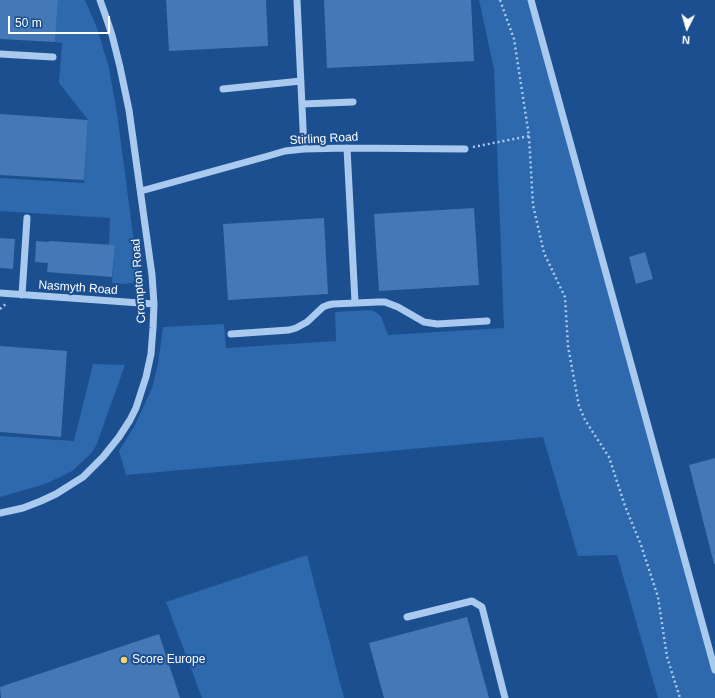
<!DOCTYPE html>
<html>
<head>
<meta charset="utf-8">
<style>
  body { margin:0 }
  #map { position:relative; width:715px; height:698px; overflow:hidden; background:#1b4f8f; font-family:Helvetica,sans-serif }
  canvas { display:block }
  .north { position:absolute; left:667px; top:8px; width:40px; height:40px; -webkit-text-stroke:3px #1b4f8f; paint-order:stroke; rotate:185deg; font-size:11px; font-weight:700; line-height:16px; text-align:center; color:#fff }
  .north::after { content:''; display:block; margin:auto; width:14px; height:18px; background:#fff; clip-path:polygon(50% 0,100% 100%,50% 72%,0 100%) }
  .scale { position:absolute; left:8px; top:16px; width:102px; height:18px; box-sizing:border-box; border:2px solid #fff; border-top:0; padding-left:5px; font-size:12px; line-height:14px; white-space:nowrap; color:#fff; -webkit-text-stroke:3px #1b4f8f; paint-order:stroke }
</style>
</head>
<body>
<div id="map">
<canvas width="715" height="698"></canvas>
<div class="north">N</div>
<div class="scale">50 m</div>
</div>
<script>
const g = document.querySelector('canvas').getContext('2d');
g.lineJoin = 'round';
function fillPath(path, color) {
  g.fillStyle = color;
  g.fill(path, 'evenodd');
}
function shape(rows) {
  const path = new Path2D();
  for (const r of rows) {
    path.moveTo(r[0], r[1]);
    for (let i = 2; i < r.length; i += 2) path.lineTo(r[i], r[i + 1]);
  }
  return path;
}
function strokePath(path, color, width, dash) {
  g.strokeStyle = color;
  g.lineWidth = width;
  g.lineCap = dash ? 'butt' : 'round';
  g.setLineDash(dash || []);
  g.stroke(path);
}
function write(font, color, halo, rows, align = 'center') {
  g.font = font + ' Helvetica,sans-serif';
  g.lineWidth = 4;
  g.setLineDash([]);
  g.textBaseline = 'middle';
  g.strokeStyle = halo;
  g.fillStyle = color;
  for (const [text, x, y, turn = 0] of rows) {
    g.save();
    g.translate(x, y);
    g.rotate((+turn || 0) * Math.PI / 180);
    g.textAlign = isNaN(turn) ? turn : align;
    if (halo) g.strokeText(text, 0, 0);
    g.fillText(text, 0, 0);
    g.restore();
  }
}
fillPath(shape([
  [58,0,85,0,97,28,109,68,117,113,138,273,137,279,135,281,132,283,125,284,112,283,115,245,109,245,110,218,0,211,0,178,84,183,88,120,59,83,62,43,55,42],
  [479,0,531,0,715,670,715,698,658,698,617,555,578,556,543,437,126,475,119,451,135,425,152,388,158,364,163,327,224,324,226,348,336,341,335,312,370,310,374,311,381,316,388,335,504,328,494,69],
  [93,364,125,365,96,446,92,452,82,462,72,471,58,478,45,484,0,497,0,436,74,441],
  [307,555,344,698,202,698,166,602]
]), '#2e69ad');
fillPath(shape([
  [0,0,58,0,55,42,0,39],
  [166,0,266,0,268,46,169,51],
  [324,0,471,0,474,61,327,68],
  [0,114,88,120,84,180,0,175],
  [474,208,479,285,379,291,374,214],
  [324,218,328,294,228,300,223,224],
  [0,238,15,239,13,269,0,268],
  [36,241,49,242,49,241,115,245,112,277,47,272,48,263,35,262],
  [645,252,653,279,636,284,629,257],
  [0,346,67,351,61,437,0,432],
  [715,458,715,564,714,564,689,465],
  [467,617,489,698,384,698,369,643],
  [159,634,180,698,1,698,0,687]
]), '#4478b7');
strokePath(shape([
  [500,0,514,39,529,136,533,205,544,253,565,297,568,346,579,406,585,420,609,457,625,506,641,545,658,597,667,657,680,698],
  [473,147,529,136],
  [0,309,7,303]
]), '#a9c9ee', 2.5, [2, 3]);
strokePath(shape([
  [297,0,304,149],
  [531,0,715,670],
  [0,54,53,57],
  [223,89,301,81],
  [302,104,353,102],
  [347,148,355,302],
  [141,191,268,156,285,151,304,149,347,148,465,149],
  [0,293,154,304],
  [22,295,27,218],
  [231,334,289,330,296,328,307,322,323,307,328,305,333,304,378,302,385,302,398,307,424,322,437,324,487,321],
  [0,513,23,508,41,501,56,494,83,477,103,457,119,437,130,420,136,408,146,377,151,354,153,328,154,304,152,275,129,110,120,67,112,35,105,14,100,0],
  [407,617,472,601,482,607,505,698]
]), '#a9c9ee', 7);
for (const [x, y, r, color] of [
  [124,660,4,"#ffd166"]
]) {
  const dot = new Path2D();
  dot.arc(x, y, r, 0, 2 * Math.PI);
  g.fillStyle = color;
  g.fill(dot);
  strokePath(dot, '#1b4f8f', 1.5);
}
write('12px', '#fff', '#1b4f8f', [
  ["Stirling Road",324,139,-3],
  ["Crompton Road",139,281,-94],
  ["Nasmyth Road",78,288,4]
]);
write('12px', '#fff', '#1b4f8f', [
  ["Score Europe",132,660]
], 'left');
</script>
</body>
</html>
